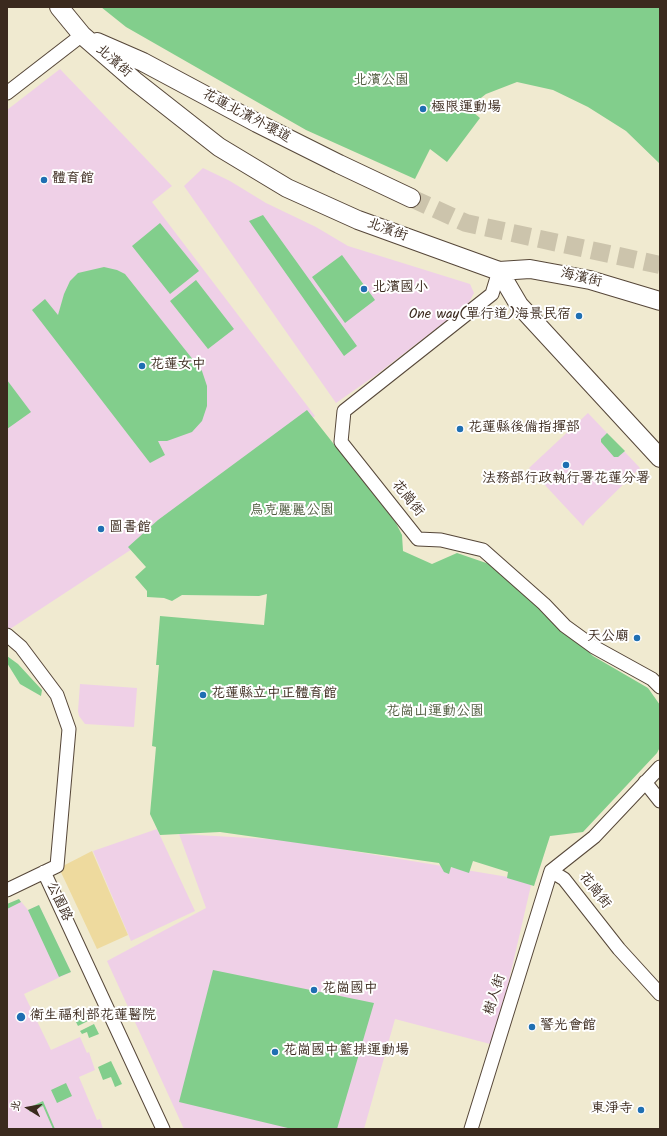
<!DOCTYPE html>
<html>
<head>
<meta charset="utf-8">
<style>
  body { margin:0 }
  #map { position:relative; width:667px; height:1136px; overflow:hidden; background:#f0ead0; font-family:Kalam,"LXGW WenKai TC",sans-serif }
  canvas { display:block }
  .frame { position:absolute; inset:0; border:8px solid #3b2a1e; pointer-events:none }
  .north { position:absolute; left:8px; top:1088px; width:40px; height:40px; -webkit-text-stroke:3px #fff; paint-order:stroke; rotate:281deg; font-size:11px; font-weight:700; line-height:16px; text-align:center; color:#3b2a1e }
  .north::after { content:''; display:block; margin:auto; width:14px; height:18px; background:#3b2a1e; clip-path:polygon(50% 0,100% 100%,50% 72%,0 100%) }
</style>
</head>
<body>
<div id="map">
<canvas width="667" height="1136"></canvas>
<div class="frame"></div>
<div class="north">北</div>
</div>
<script>
const g = document.querySelector('canvas').getContext('2d');
g.lineJoin = 'round';
function fillPath(path, color) {
  g.fillStyle = color;
  g.fill(path, 'evenodd');
}
function shape(rows) {
  const path = new Path2D();
  for (const r of rows) {
    path.moveTo(r[0], r[1]);
    for (let i = 2; i < r.length; i += 2) path.lineTo(r[i], r[i + 1]);
  }
  return path;
}
function strokePath(path, color, width, dash) {
  g.strokeStyle = color;
  g.lineWidth = width;
  g.lineCap = dash ? 'butt' : 'round';
  g.setLineDash(dash || []);
  g.stroke(path);
}
function write(font, color, halo, rows, align = 'center') {
  g.font = font + ' Kalam,"LXGW WenKai TC",sans-serif';
  g.lineWidth = 4;
  g.setLineDash([]);
  g.textBaseline = 'middle';
  g.strokeStyle = halo;
  g.fillStyle = color;
  for (const [text, x, y, turn = 0] of rows) {
    g.save();
    g.translate(x, y);
    g.rotate((+turn || 0) * Math.PI / 180);
    g.textAlign = isNaN(turn) ? turn : align;
    if (halo) g.strokeText(text, 0, 0);
    g.fillText(text, 0, 0);
    g.restore();
  }
}
fillPath(shape([
  [60,69,172,186,152,202,315,416,245,471,129,551,7,631,7,110],
  [203,168,230,181,266,203,316,227,348,246,470,284,474,293,468,304,376,375,336,403,184,186],
  [588,413,640,468,586,521,583,526,529,468],
  [80,684,137,688,134,727,85,724,79,716,78,711],
  [157,829,195,911,131,941,93,851],
  [179,834,286,840,532,881,494,1045,395,1019,364,1129,184,1129,107,961,206,908],
  [19,899,28,910,39,905,71,972,24,994,51,1050,80,1037,87,1053,89,1052,95,1070,79,1077,97,1120,100,1119,103,1129,7,1129,7,904]
]), '#efd0e7');
fillPath(shape([
  [101,7,660,7,660,164,626,131,588,107,553,90,517,82,486,94,468,108,480,118,447,162,430,149,415,179,306,130,126,27],
  [263,215,357,346,344,356,249,221],
  [160,223,199,271,170,294,132,246],
  [342,255,375,300,345,323,312,277],
  [104,267,117,270,125,274,202,371,207,386,207,406,202,421,192,432,167,441,158,441,165,455,150,463,32,310,45,299,58,315,64,294,70,281,78,273],
  [196,280,234,329,208,349,170,301],
  [7,380,31,412,7,429],
  [307,410,396,523,402,535,403,551,432,564,457,553,492,565,525,592,593,656,648,688,660,705,660,747,657,753,583,832,550,836,534,886,507,878,508,872,473,861,469,873,451,867,449,874,444,872,439,863,220,832,160,835,150,814,156,747,152,746,159,665,156,665,160,616,264,625,267,594,259,596,182,595,172,601,164,598,147,597,147,591,135,577,146,567,128,547,158,520],
  [607,433,625,451,618,457,614,457,601,442,601,439],
  [7,656,18,664,42,690,41,696,20,684,7,663],
  [19,899,21,902,7,909,7,904],
  [39,905,71,972,59,977,28,910],
  [213,970,374,1003,337,1129,292,1129,179,1102],
  [90,1014,92,1019,78,1026,75,1020],
  [94,1024,99,1034,89,1038,87,1032,82,1034,80,1031],
  [111,1061,122,1084,115,1087,111,1077,103,1080,98,1067],
  [66,1083,72,1096,57,1103,51,1090],
  [43,1101,55,1129,53,1129,43,1106,30,1112,28,1108]
]), '#82ce8c');
fillPath(shape([
  [92,851,128,935,97,949,59,868]
]), '#eeda9e');
strokePath(shape([
  [411,198,466,223,660,265]
]), '#ccc4ac', 18, [18, 9]);
const street = shape([
  [7,93,82,35],
  [499,271,492,294,344,411,341,442,418,539,441,540,483,550,544,604,565,626,594,647,652,679,660,687],
  [7,635,21,647,57,695,69,729,57,866,7,890],
  [645,782,660,801],
  [551,871,564,879,619,949,660,994],
  [551,871,594,837,660,767],
  [44,872,163,1129],
  [471,1129,551,871]
]);
const secondary = shape([
  [59,7,82,35,135,81,219,147,287,188,358,220,499,271,519,305,660,458],
  [97,42,143,62,257,123,339,164,411,198],
  [499,271,530,269,590,280,660,301]
]);
strokePath(street, '#564739', 15);
strokePath(secondary, '#564739', 20);
strokePath(street, '#fff', 13);
strokePath(secondary, '#fff', 18);
for (const [x, y, r, color] of [
  [423,109,4,"#1f6fb2"],
  [44,180,4,"#1f6fb2"],
  [364,289,4,"#1f6fb2"],
  [579,316,4,"#1f6fb2"],
  [142,366,4,"#1f6fb2"],
  [460,429,4,"#1f6fb2"],
  [566,465,4,"#1f6fb2"],
  [101,529,4,"#1f6fb2"],
  [637,638,4,"#1f6fb2"],
  [203,695,4,"#1f6fb2"],
  [314,990,4,"#1f6fb2"],
  [21,1017,5,"#1f6fb2"],
  [532,1027,4,"#1f6fb2"],
  [275,1052,4,"#1f6fb2"],
  [641,1110,4,"#1f6fb2"]
]) {
  const dot = new Path2D();
  dot.arc(x, y, r, 0, 2 * Math.PI);
  g.fillStyle = color;
  g.fill(dot);
  strokePath(dot, '#fff', 1.5);
}
write('14px', '#3b2a1e', '#fff', [
  ["北濱街",113,62,41],
  ["花蓮北濱外環道",246,117,28],
  ["北濱街",387,231,20],
  ["海濱街",581,279,13],
  ["花崗街",407,499,51],
  ["花崗街",594,891,52],
  ["公園路",58,902,65],
  ["樹人街",496,995,-73]
]);
write('14px', '#505b3f', '#fff', [
  ["北濱公園",381,82],
  ["烏克麗麗公園",292,512],
  ["花崗山運動公園",435,713]
]);
write('14px', '#3b2a1e', '#fff', [
  ["極限運動場",431,109],
  ["體育館",52,180],
  ["北濱國小",372,289],
  ["One way(單行道)海景民宿",571,316,"right"],
  ["花蓮女中",150,366],
  ["花蓮縣後備指揮部",468,429],
  ["法務部行政執行署花蓮分署",566,480,"center"],
  ["圖書館",109,529],
  ["天公廟",629,638,"right"],
  ["花蓮縣立中正體育館",211,695],
  ["花崗國中",322,990],
  ["衛生福利部花蓮醫院",30,1017],
  ["警光會館",540,1027],
  ["花崗國中籃排運動場",283,1052],
  ["東淨寺",633,1110,"right"]
], 'left');
</script>
</body>
</html>
